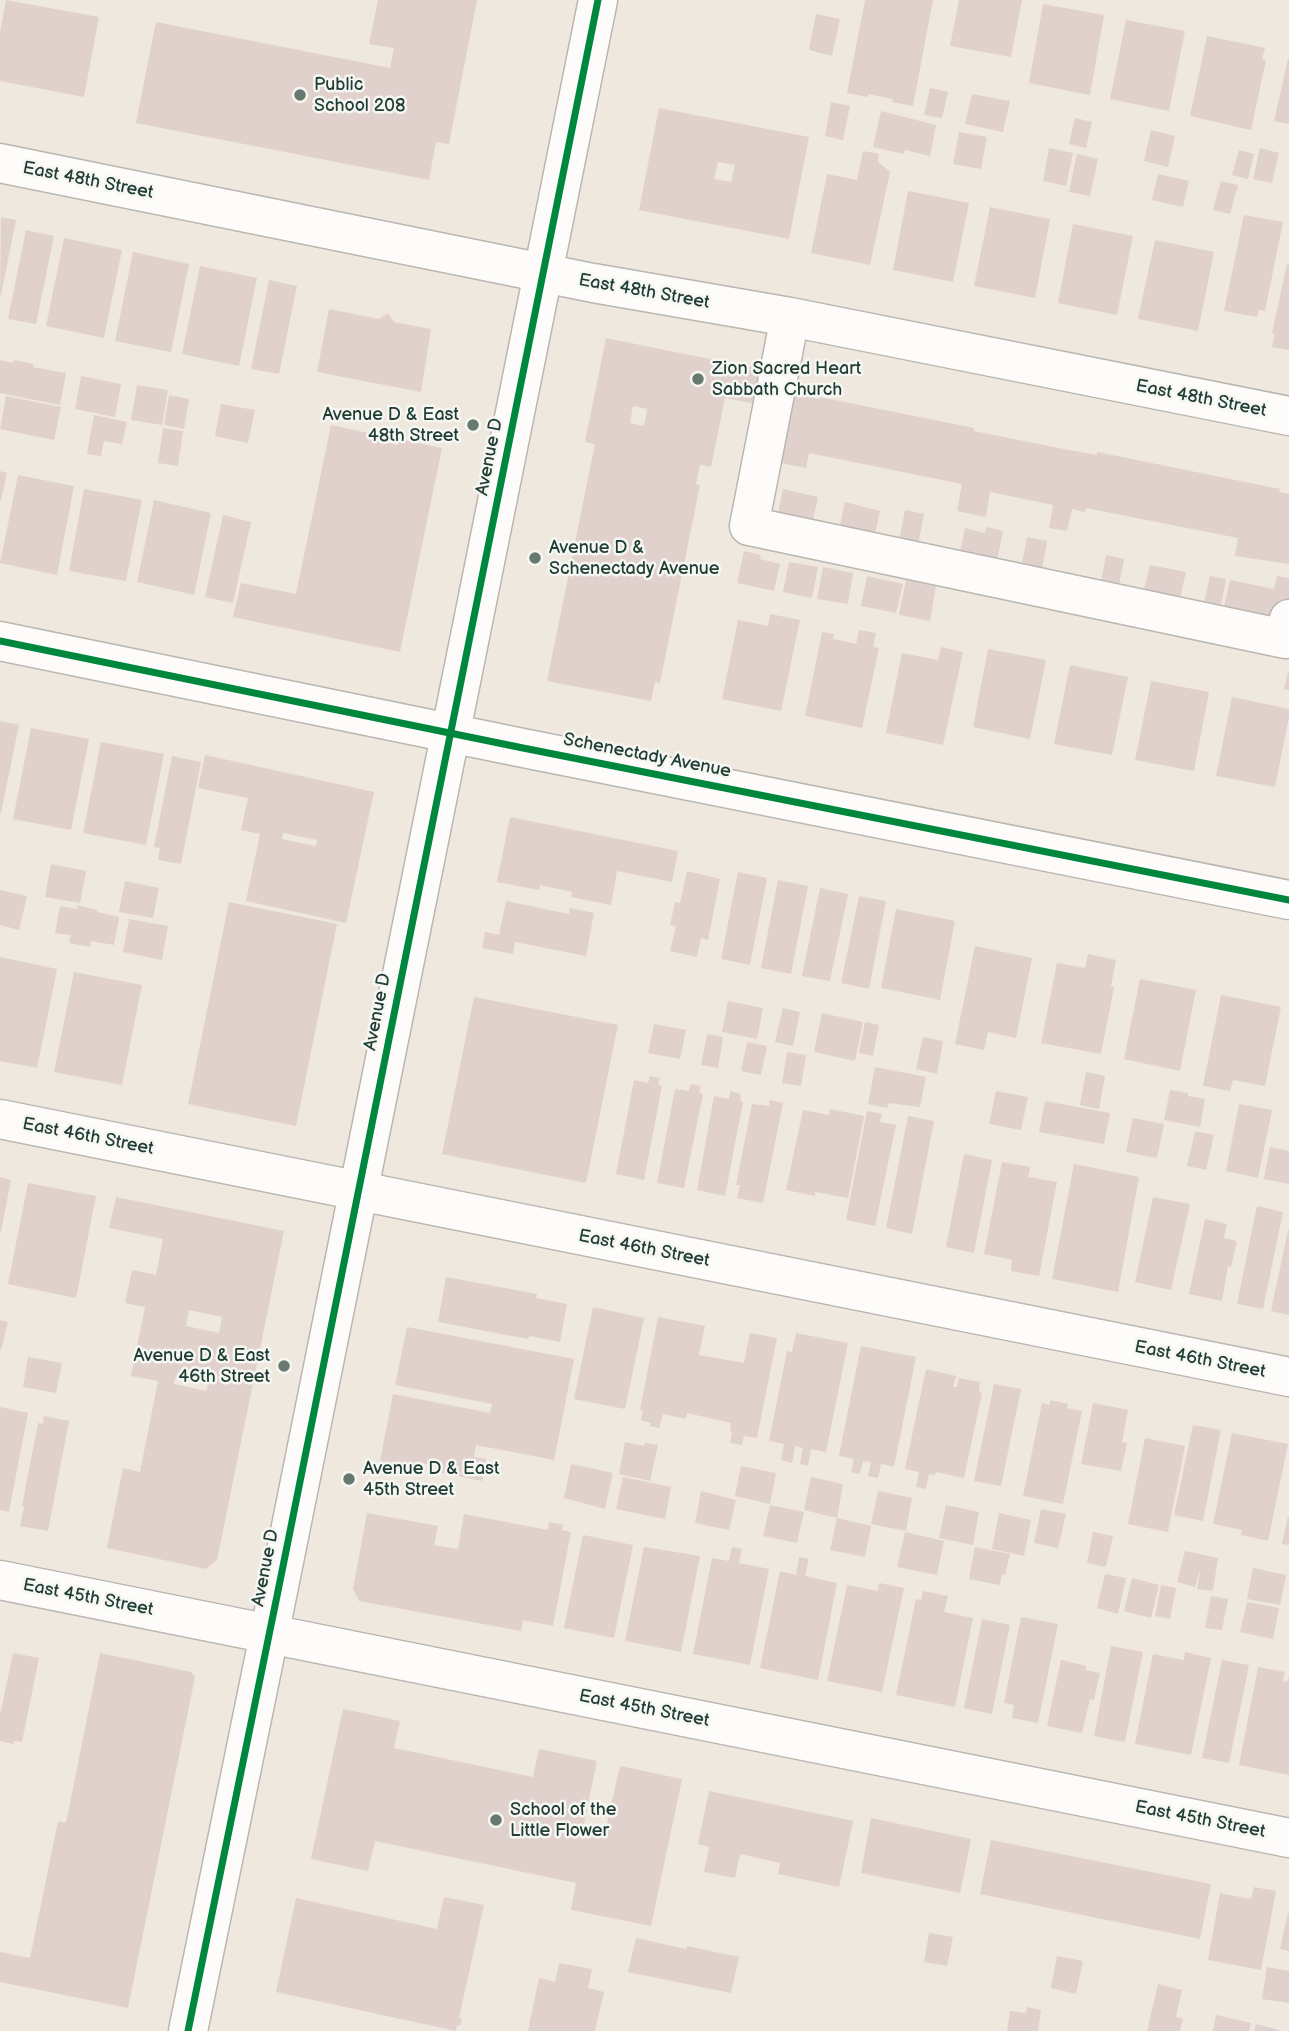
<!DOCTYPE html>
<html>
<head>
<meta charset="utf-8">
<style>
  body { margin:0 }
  canvas { display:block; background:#efe8df }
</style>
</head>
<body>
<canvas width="1289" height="2031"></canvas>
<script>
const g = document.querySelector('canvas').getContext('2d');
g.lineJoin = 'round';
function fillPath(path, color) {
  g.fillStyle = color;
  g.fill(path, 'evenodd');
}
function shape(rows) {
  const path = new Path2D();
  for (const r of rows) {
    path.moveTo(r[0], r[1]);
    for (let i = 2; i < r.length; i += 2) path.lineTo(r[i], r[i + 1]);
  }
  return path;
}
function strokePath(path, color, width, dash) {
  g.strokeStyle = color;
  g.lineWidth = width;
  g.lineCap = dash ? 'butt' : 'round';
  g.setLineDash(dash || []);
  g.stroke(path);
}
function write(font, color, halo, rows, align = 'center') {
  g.font = font + ' "Balsamiq Sans",sans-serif';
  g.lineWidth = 5;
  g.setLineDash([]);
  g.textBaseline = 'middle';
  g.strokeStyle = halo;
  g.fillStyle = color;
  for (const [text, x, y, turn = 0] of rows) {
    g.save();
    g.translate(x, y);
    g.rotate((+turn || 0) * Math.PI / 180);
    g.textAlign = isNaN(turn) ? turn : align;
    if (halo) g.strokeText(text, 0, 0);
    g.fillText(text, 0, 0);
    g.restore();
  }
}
fillPath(shape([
  [6,0,99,17,84,97,0,81,0,33],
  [378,0,477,0,449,144,436,142,429,180,136,123,156,22,390,68,394,48,369,44],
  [865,0,933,0,913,106,892,102,893,99,868,94,868,97,847,93],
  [959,0,1022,0,1011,57,950,46],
  [1043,4,1104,15,1090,95,1029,83],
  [816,14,840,19,832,56,809,50],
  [1126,20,1185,31,1169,111,1110,99],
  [1207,36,1265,48,1262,59,1266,60,1251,130,1190,116],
  [1288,59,1289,59,1289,124,1274,121],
  [930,88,948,92,942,118,924,115],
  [972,94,1010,101,1003,132,965,124],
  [831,102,850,106,843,140,825,136],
  [659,108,809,137,789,239,639,210],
  [718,162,735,165,731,182,714,179],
  [881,111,936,125,930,156,905,150,904,154,873,147],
  [1075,118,1092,122,1086,148,1069,144],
  [1151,130,1175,136,1168,167,1144,161],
  [959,132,987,137,981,169,953,164],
  [1049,148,1073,153,1066,186,1043,181],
  [1260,148,1279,153,1272,183,1253,179],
  [1239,150,1254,154,1248,179,1232,175],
  [863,151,879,154,878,162,890,172,870,265,811,253,827,174,857,180],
  [1077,154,1098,159,1090,196,1069,192],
  [1158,174,1189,181,1183,207,1152,200],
  [1221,181,1238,185,1230,214,1213,210],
  [908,191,969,203,953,282,893,270],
  [990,207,1050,219,1035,298,974,286],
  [1244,215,1283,222,1265,311,1259,310,1257,317,1224,311],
  [1,217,16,220,1,295,0,295],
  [1073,224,1133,236,1117,315,1058,303],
  [26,230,54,236,36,324,8,319],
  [64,238,122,250,104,338,46,326],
  [1155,240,1214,252,1198,331,1138,319],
  [133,252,189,264,171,352,115,341],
  [1287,264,1289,265,1289,350,1272,347,1275,334,1272,333],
  [200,266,257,278,239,366,182,354],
  [269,280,297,286,279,374,251,369],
  [329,309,379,319,388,313,394,322,431,329,421,392,317,372],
  [606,338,774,372,767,406,725,398,711,467,700,465,696,484,700,485,660,683,655,682,651,701,547,681,595,444,585,442],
  [633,406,647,409,644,426,630,423],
  [0,360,13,363,14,360,34,364,33,367,66,373,60,405,0,393],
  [81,376,121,384,115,417,75,409],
  [137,385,168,390,162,425,131,420],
  [790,393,819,399,820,397,974,428,974,431,1064,449,1097,455,1097,452,1280,489,1279,492,1289,494,1289,564,1235,556,1238,538,1086,508,1085,512,1072,509,1067,531,1049,528,1053,505,990,492,986,517,957,511,962,484,809,453,806,468,776,462],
  [169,395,189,399,184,429,164,425],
  [6,396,61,407,54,440,0,429],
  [221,404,255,410,248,443,215,436],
  [94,415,127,422,122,444,104,441,101,456,87,454],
  [331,425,373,434,372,439,398,445,399,439,442,448,400,652,233,617,241,583,296,594],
  [163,428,183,431,178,466,158,463],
  [0,471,7,473,1,500,0,500],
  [18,475,74,486,57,575,0,563],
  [84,489,142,500,126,581,69,571],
  [783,489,818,497,811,529,776,522],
  [154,500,211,513,194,595,137,582],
  [845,502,880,511,873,542,838,534],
  [905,510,924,514,917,550,898,546],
  [223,515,251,522,233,603,205,597],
  [986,527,1003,531,996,565,959,557,965,528,985,533],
  [1027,537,1047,541,1041,574,1021,569],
  [744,551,761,555,760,559,780,564,774,591,737,583],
  [1106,555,1124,559,1118,590,1100,587],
  [789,562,818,567,812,598,783,592],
  [1150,565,1186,572,1179,602,1143,594],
  [823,567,853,573,848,604,817,599],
  [867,576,903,584,896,613,861,606],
  [1210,576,1226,579,1220,610,1203,607],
  [1277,576,1289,578,1289,598,1287,607,1268,620,1223,611,1230,580,1274,589],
  [906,580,936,586,930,621,899,615],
  [770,614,800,620,781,711,722,699,738,620,768,626],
  [859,630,876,633,873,647,879,648,862,728,805,716,822,632,834,634,833,639,856,644],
  [941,647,963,652,943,745,886,733,902,653,938,660],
  [988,649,1046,660,1030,739,973,727],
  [1070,665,1128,677,1112,755,1054,744],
  [1288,672,1289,672,1289,690,1284,689],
  [1151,681,1209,692,1194,771,1135,760],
  [1232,697,1289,709,1289,717,1275,787,1216,776],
  [0,721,19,725,1,813,0,813],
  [31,728,89,739,71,830,13,819],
  [101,742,164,754,146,845,83,833],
  [205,755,374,792,346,923,246,901,260,834,241,830,248,798,198,788],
  [283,833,317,840,316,846,282,839],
  [172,756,201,762,181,864,158,860,160,848,154,847],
  [510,817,678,851,672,882,617,871,611,905,571,897,572,892,540,885,539,890,497,882],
  [51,864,86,871,80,903,45,897],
  [687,871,720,879,708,940,701,938,697,957,670,951,676,926,670,925,675,902,680,903],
  [738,872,767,878,750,965,721,959],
  [778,880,808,886,791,974,761,968],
  [125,881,159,888,153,918,119,912],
  [820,888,848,894,830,981,802,976],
  [0,890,27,896,19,930,0,925],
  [859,896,886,901,869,989,841,983],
  [506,901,569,914,570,908,594,913,586,956,515,942,513,954,482,948,485,932,499,935],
  [229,902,337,924,296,1126,188,1104],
  [77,905,97,910,97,912,119,917,114,945,91,941,90,947,69,943,71,935,55,933,60,906,77,909],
  [896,909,955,921,940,1000,881,988],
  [129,919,168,926,162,960,123,952],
  [975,946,1032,958,1016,1038,988,1032,984,1050,955,1044],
  [1088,954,1116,960,1111,986,1114,987,1101,1054,1041,1043,1057,963,1085,968],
  [0,957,57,969,37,1068,0,1061],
  [74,972,142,985,122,1085,54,1072],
  [1140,979,1196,990,1180,1071,1124,1059],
  [1221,995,1281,1007,1265,1086,1233,1080,1230,1091,1203,1086],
  [474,997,618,1025,586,1183,442,1154],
  [728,1001,763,1008,757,1039,722,1032],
  [783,1008,800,1012,793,1046,775,1042],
  [822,1013,863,1022,855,1061,814,1052],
  [865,1022,879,1025,873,1056,859,1053],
  [654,1024,686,1030,680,1059,648,1053],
  [707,1034,723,1037,718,1068,701,1065],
  [923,1037,943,1041,937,1074,916,1069],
  [747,1042,767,1046,761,1075,741,1071],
  [787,1052,806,1055,801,1086,782,1083],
  [875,1067,926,1077,920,1107,889,1103,887,1108,868,1104],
  [1086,1072,1105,1076,1099,1109,1080,1105],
  [650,1076,660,1078,658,1085,662,1086,644,1180,616,1174,634,1080,648,1083],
  [691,1084,701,1086,699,1093,703,1094,684,1188,657,1183,675,1089,689,1091],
  [1170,1090,1188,1093,1188,1096,1205,1099,1200,1127,1164,1120],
  [730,1091,741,1094,740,1101,743,1102,725,1196,697,1190,714,1096,729,1099],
  [996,1091,1028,1097,1021,1130,989,1124],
  [770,1100,783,1103,763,1203,737,1198,740,1185,736,1185,752,1104,769,1106],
  [1045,1101,1110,1113,1104,1144,1039,1132],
  [1239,1104,1272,1110,1258,1178,1226,1171],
  [830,1109,864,1116,848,1198,815,1192,815,1196,786,1190,803,1110,829,1115],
  [867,1111,882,1114,880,1122,896,1125,875,1226,846,1220],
  [908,1116,934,1121,912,1234,886,1228],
  [1133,1118,1164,1124,1157,1158,1126,1152],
  [1195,1131,1214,1135,1206,1170,1187,1166],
  [1270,1147,1289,1151,1289,1184,1264,1179],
  [964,1154,992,1160,974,1253,946,1247],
  [1002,1162,1030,1167,1028,1177,1057,1182,1039,1276,1011,1271,1012,1260,984,1254],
  [1074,1164,1139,1177,1118,1292,1052,1279],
  [0,1177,11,1180,1,1232,0,1232],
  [28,1183,96,1196,76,1298,8,1284],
  [116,1197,284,1231,217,1560,206,1569,107,1548,123,1468,140,1472,158,1381,131,1376,145,1307,125,1303,132,1270,156,1275,163,1239,109,1228],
  [189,1310,222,1317,219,1333,186,1326],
  [175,1378,208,1385,206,1391,174,1384],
  [1153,1197,1190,1204,1171,1290,1135,1282],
  [1257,1206,1283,1212,1263,1309,1237,1304],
  [1205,1219,1227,1224,1224,1238,1237,1241,1231,1267,1228,1266,1222,1301,1189,1294],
  [1288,1230,1289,1230,1289,1315,1271,1311],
  [446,1277,537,1294,536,1298,567,1304,560,1342,529,1336,528,1339,438,1322],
  [593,1307,644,1318,625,1409,574,1399],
  [658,1317,705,1326,699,1355,744,1363,750,1333,777,1338,757,1438,744,1436,742,1445,730,1443,732,1432,730,1432,731,1423,687,1413,686,1419,663,1414,659,1428,650,1426,651,1423,641,1420,643,1410,640,1410],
  [0,1320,8,1322,1,1350,0,1349],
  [407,1327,574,1359,554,1460,476,1445,474,1457,486,1459,482,1481,438,1472,439,1467,418,1462,417,1468,380,1461,393,1394,490,1413,492,1404,395,1385],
  [796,1333,848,1343,826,1452,811,1449,808,1466,800,1464,803,1448,795,1446,792,1463,781,1460,784,1444,769,1441,787,1351,792,1352],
  [861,1346,916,1357,894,1467,881,1464,878,1478,868,1476,871,1462,863,1461,860,1474,851,1472,854,1459,839,1456],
  [28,1357,62,1363,56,1393,23,1387],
  [926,1369,956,1376,953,1387,957,1387,959,1378,980,1382,979,1392,982,1393,964,1478,936,1472,935,1475,929,1474,926,1489,916,1487,919,1472,905,1469],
  [994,1384,1021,1389,1001,1486,974,1481],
  [1050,1400,1068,1404,1067,1408,1082,1411,1063,1504,1023,1496,1042,1403,1050,1405],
  [1093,1403,1128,1410,1122,1442,1127,1443,1121,1471,1081,1464],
  [0,1407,28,1413,9,1512,0,1510],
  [44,1416,69,1421,48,1531,20,1526,24,1507,22,1506,38,1423,43,1424],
  [1193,1425,1221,1430,1203,1521,1174,1515],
  [1232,1433,1288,1444,1268,1541,1241,1535,1242,1530,1213,1524],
  [1145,1438,1185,1446,1168,1532,1128,1524],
  [625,1442,644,1446,645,1443,658,1445,650,1481,619,1474],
  [571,1464,613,1473,605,1509,564,1498],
  [741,1466,776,1473,770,1504,735,1496],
  [623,1477,671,1487,665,1519,616,1509],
  [811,1477,843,1484,837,1518,804,1510],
  [701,1491,736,1500,729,1530,695,1523],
  [878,1491,912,1498,906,1531,871,1524],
  [770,1505,804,1512,797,1543,763,1536],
  [946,1505,979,1512,973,1545,939,1538],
  [1041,1509,1066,1514,1058,1548,1034,1543],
  [367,1513,438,1526,434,1545,458,1549,464,1514,548,1530,549,1522,563,1525,562,1530,571,1532,553,1626,523,1620,521,1631,359,1601,353,1589],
  [999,1513,1031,1520,1024,1556,992,1549],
  [1288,1516,1289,1517,1289,1545,1282,1544],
  [837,1518,871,1526,865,1557,830,1550],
  [905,1532,944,1541,937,1575,897,1567],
  [1093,1532,1113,1536,1106,1567,1087,1563],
  [583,1535,633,1545,614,1638,564,1628],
  [644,1547,700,1556,681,1652,625,1641],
  [732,1547,742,1549,739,1563,769,1569,750,1665,693,1654,712,1558,729,1561],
  [975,1547,1010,1554,1005,1575,1002,1574,1000,1585,969,1579],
  [1185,1551,1218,1558,1213,1591,1197,1589,1201,1566,1195,1587,1177,1582],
  [799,1557,809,1559,805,1576,837,1583,818,1680,760,1668,780,1571,796,1575],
  [1253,1568,1286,1575,1280,1605,1247,1599],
  [1105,1574,1126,1578,1118,1614,1097,1608],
  [1132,1578,1159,1585,1151,1618,1124,1611],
  [879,1583,904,1588,882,1692,827,1681,847,1585,878,1591],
  [1161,1585,1176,1588,1170,1619,1155,1616],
  [923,1591,948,1596,944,1612,973,1618,955,1707,896,1695,916,1599,921,1600],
  [1211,1596,1228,1599,1222,1630,1205,1628],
  [1247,1602,1279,1608,1273,1639,1240,1632],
  [1021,1617,1058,1624,1038,1723,1012,1718,1014,1705,1004,1703],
  [982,1619,1010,1625,992,1714,964,1708],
  [1111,1646,1143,1652,1125,1742,1094,1736],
  [1185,1652,1211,1658,1191,1755,1135,1744,1153,1654,1184,1660],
  [13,1653,39,1658,22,1742,14,1741,13,1744,0,1741,0,1715],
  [100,1653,191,1672,195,1677,128,2008,0,1982,0,1952,30,1958,58,1821,66,1823],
  [1061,1660,1087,1666,1085,1670,1100,1673,1094,1700,1090,1699,1082,1733,1047,1726],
  [1222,1660,1249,1665,1229,1763,1202,1758],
  [1258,1667,1285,1672,1283,1681,1287,1682,1289,1677,1289,1775,1239,1765],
  [343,1709,400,1721,394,1748,533,1777,539,1749,597,1761,583,1828,605,1832,620,1766,682,1779,651,1926,571,1910,576,1883,375,1841,368,1871,311,1859],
  [709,1791,853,1821,839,1887,778,1874,780,1863,740,1854,735,1878,704,1872,709,1847,698,1844],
  [871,1818,971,1839,960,1893,861,1873],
  [991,1840,1211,1884,1200,1939,980,1894],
  [1254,1887,1276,1891,1261,1970,1208,1960,1220,1893,1251,1899],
  [444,1897,484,1905,459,2018,462,2019,460,2026,457,2025,456,2031,276,1992,296,1898,437,1929],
  [1288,1913,1289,1914,1289,1951,1280,1949],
  [929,1933,953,1937,947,1966,924,1962],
  [636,1938,686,1949,687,1946,739,1957,731,1993,628,1972],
  [1057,1956,1083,1961,1076,1994,1051,1988],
  [559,1963,592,1969,588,1988,604,1992,595,2031,528,2031,539,1978,555,1982],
  [1267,1967,1289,1971,1289,2003,1262,1999],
  [1158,1984,1182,1990,1176,2017,1183,2019,1180,2031,1147,2031],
  [1027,2007,1041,2010,1038,2031,1007,2031,1010,2011,1026,2013],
  [1216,2015,1251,2023,1249,2031,1213,2031],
  [1256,2024,1279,2030,1279,2031,1254,2031]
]), '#e0d1cc');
const minor = shape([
  [0,163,593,283,790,317,1289,416],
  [790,317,749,526,1285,639,1289,619],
  [0,641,523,748,1289,900],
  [0,1119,1289,1377],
  [0,1580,1289,1838],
  [188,2031,277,1596,598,0]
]);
strokePath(minor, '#b9b7b0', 41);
strokePath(minor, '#fdfcfa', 38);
strokePath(shape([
  [0,641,523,748,1289,900],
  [188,2031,277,1596,598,0]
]), '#00873e', 7);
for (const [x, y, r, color] of [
  [300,95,7,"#687970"],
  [698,379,7,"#687970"],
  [473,425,7,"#687970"],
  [535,558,7,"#687970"],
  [284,1366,7,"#687970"],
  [349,1479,7,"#687970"],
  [496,1820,7,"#687970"]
]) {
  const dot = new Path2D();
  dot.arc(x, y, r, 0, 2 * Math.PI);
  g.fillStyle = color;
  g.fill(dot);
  strokePath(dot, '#f6f6f2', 2.5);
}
write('18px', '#1f3d34', '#f6f6f2', [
  ["Public",314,85],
  ["School 208",314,106],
  ["Zion Sacred Heart",712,369],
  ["Sabbath Church",712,390],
  ["Avenue D & East",459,415,"right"],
  ["48th Street",459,436,"right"],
  ["Avenue D &",549,548],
  ["Schenectady Avenue",549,569],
  ["Avenue D & East",270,1356,"right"],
  ["46th Street",270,1377,"right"],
  ["Avenue D & East",363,1469],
  ["45th Street",363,1490],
  ["School of the",510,1810],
  ["Little Flower",510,1831]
], 'left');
write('18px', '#1f3d34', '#f6f6f2', [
  ["East 48th Street",88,181,11],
  ["East 48th Street",644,292,10],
  ["East 48th Street",1201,399,11],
  ["Avenue D",490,457,-79],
  ["Schenectady Avenue",647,756,11],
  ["Avenue D",378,1012,-79],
  ["East 46th Street",88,1137,11],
  ["East 46th Street",644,1249,11],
  ["East 46th Street",1200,1360,11],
  ["Avenue D",266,1568,-79],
  ["East 45th Street",88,1598,11],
  ["East 45th Street",644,1709,11],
  ["East 45th Street",1200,1820,11]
]);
</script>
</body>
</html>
